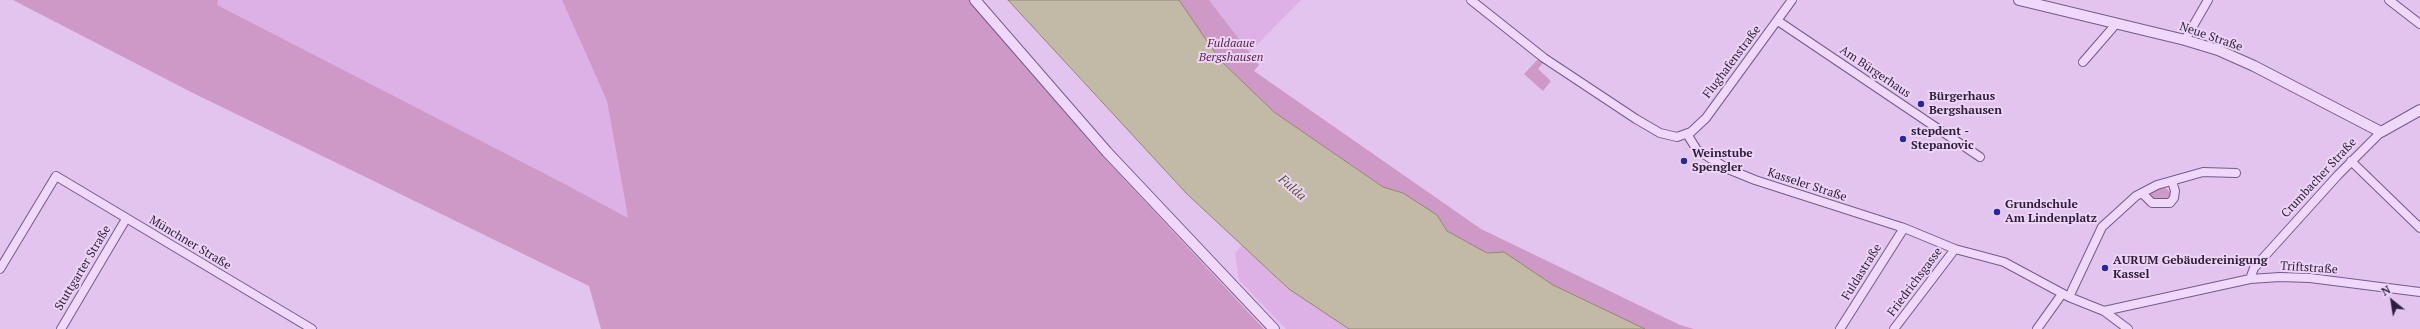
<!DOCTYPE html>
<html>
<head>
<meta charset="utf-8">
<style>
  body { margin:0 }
  #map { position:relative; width:2420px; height:329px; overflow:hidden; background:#e3c4ef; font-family:"PT Serif",serif }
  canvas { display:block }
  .north { position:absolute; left:2372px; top:281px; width:40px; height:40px; -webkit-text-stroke:3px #edd4f7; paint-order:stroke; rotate:330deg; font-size:11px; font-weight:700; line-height:16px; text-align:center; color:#2c1e3a }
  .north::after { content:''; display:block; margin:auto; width:14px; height:18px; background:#2c1e3a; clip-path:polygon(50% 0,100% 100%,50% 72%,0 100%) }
</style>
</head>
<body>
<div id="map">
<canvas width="2420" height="329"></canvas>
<div class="north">N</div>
</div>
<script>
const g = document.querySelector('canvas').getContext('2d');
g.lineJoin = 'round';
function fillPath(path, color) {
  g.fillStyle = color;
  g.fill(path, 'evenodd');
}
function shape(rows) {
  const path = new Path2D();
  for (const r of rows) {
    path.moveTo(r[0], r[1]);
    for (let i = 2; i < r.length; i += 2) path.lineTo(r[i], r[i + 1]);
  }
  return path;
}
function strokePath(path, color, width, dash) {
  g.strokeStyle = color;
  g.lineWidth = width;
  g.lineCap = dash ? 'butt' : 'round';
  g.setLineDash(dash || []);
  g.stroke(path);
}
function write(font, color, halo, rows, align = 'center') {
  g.font = font + ' "PT Serif",serif';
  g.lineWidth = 4;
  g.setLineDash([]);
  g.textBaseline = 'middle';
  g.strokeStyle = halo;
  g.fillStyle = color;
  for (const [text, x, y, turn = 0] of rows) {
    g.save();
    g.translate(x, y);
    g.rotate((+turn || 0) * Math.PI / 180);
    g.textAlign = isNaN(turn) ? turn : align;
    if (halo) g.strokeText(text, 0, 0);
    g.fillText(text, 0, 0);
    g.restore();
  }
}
fillPath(shape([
  [218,0,562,0,607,101,628,219,559,181,216,5],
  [1209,0,1301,0,1249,53],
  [1242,245,1289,289,1349,329,1286,329,1239,280,1235,254]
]), '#ddb1e5');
fillPath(shape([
  [13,0,218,0,217,5,559,181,628,218,607,101,562,0,969,0,1096,149,1264,329,601,329,589,286,191,92],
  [1179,0,1209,0,1259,65,1254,71,1481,229,1680,325,1694,329,1645,329,1553,285,1504,252,1487,253,1447,231,1437,215,1403,193,1383,187,1274,112,1220,60],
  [1538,59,1543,63,1538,69,1551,81,1543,91,1524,74],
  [2164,186,2171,193,2168,199,2165,200,2151,198,2150,192]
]), '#ce98c7');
const water = shape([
  [1008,0,1179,0,1220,60,1274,112,1383,187,1403,193,1437,215,1447,231,1487,253,1504,252,1553,285,1645,329,1349,329,1289,289,1187,194,1008,0]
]);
fillPath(water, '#c2baa6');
strokePath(water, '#91886c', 1);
const minor = shape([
  [1471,0,1544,58,1636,119,1660,133,1677,137,1691,132,1706,118,1792,0],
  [2389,0,2420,24],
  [1778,21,1980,157],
  [2185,40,2208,0],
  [2083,62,2116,24],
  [1687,134,1697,150,1728,169,1755,180,1904,228,1955,249,2004,262,2069,297,2104,311,2128,329],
  [2351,161,2420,228],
  [2142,193,2152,203,2170,203,2174,198,2175,191,2172,181],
  [0,269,56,176,312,329],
  [2250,279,2254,268,2338,175,2381,132],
  [2069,297,2102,227,2136,196,2157,185,2203,172,2236,173],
  [2104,311,2250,279,2280,277,2310,278,2420,292],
  [61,329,126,219],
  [1840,329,1904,228],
  [1894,329,1955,249],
  [2037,329,2062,294]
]);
const tertiary = shape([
  [975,0,1107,152,1274,329],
  [2019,0,2185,40,2218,50,2254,66,2381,132,2420,110]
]);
strokePath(minor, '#745a8b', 10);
strokePath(tertiary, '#745a8b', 12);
strokePath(minor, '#f0d8fa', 8);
strokePath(tertiary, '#f0d8fa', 10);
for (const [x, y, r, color] of [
  [1921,104,4,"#29289b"],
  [1903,139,4,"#29289b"],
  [1684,161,4,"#29289b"],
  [1997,212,4,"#29289b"],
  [2105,268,4,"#29289b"]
]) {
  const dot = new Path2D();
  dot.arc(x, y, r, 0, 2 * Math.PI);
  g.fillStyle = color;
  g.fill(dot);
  strokePath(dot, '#edd4f7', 1.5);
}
write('12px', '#2c1e3a', '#edd4f7', [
  ["Neue Straße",2211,37,19],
  ["Flughafenstraße",1732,62,-53],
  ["Am Bürgerhaus",1875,72,34],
  ["Crumbacher Straße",2319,178,-47],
  ["Kasseler Straße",1807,185,18],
  ["Münchner Straße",190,243,31],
  ["Stuttgarter Straße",83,268,-59],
  ["Triftstraße",2309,268,4],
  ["Fuldastraße",1862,272,-58],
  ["Friedrichsgasse",1915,282,-53]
]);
write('italic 12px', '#57244a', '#edd4f7', [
  ["Fuldaaue",1231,44],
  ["Bergshausen",1231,58]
]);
write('bold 12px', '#2c1e3a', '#edd4f7', [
  ["Bürgerhaus",1929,97],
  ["Bergshausen",1929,111],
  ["stepdent -",1911,132],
  ["Stepanovic",1911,146],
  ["Weinstube",1692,154],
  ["Spengler",1692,168],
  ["Grundschule",2005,205],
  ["Am Lindenplatz",2005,219],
  ["AURUM Gebäudereinigung",2113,261],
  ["Kassel",2113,275]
], 'left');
write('italic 13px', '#5a582d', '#edd4f7', [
  ["Fulda",1292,188,41]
]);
</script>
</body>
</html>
